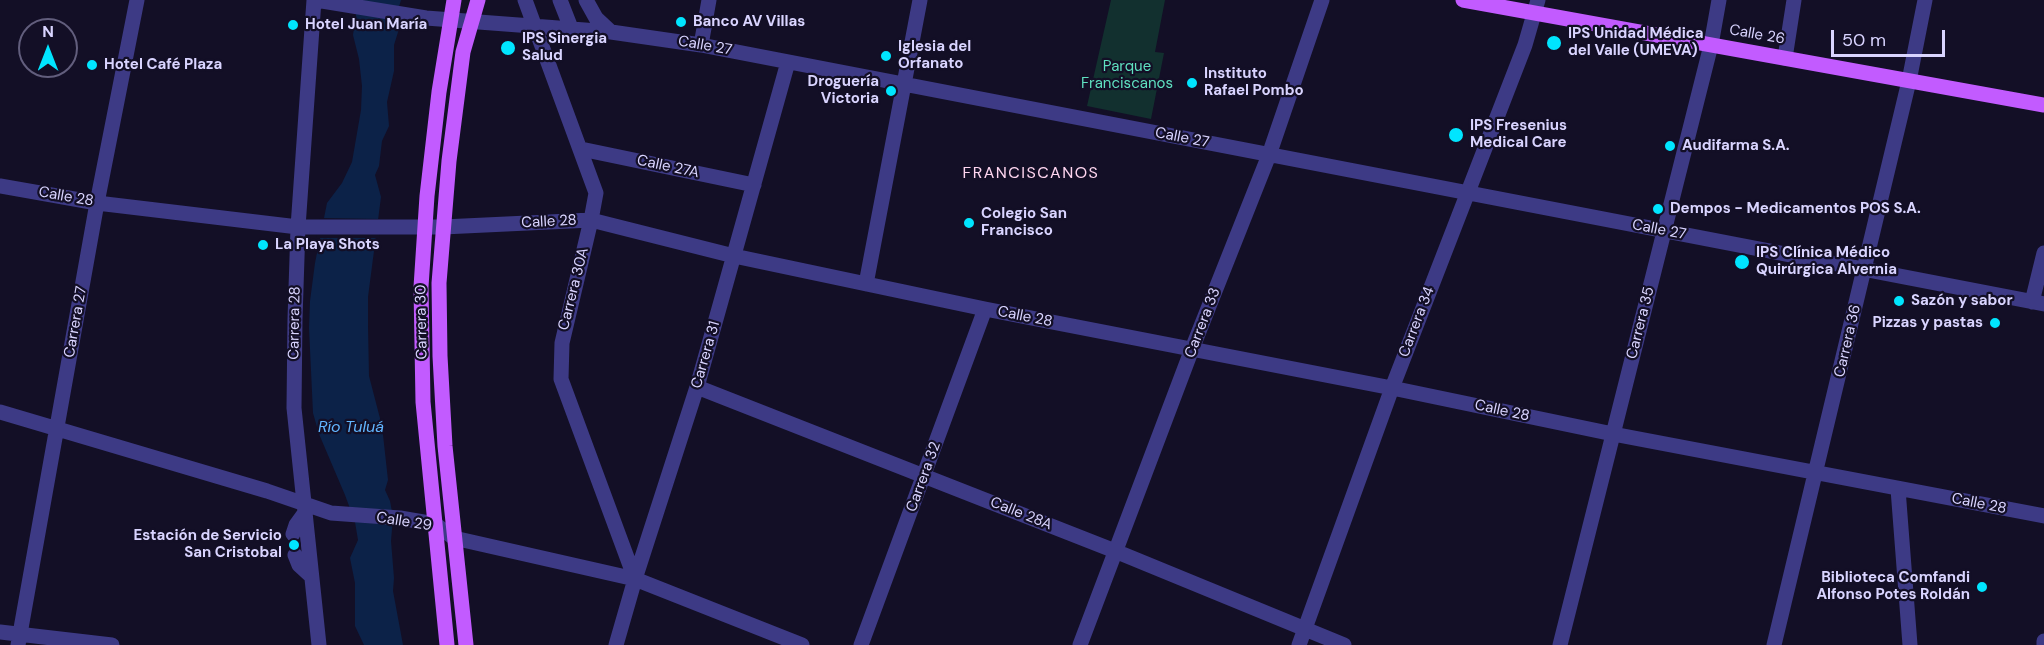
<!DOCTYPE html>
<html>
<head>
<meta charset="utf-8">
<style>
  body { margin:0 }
  #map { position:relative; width:2044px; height:645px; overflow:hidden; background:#130f26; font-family:"DM Sans",sans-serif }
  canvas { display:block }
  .north { position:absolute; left:18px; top:18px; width:60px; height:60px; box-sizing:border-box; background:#130f26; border:2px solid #625e7d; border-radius:50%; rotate:0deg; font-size:16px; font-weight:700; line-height:24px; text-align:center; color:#d9d4ff }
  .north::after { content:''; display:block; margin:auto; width:21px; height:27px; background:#00e5ff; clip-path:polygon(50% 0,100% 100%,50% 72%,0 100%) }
  .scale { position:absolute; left:1831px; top:30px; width:114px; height:27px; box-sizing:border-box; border:3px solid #d9d4ff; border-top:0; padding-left:8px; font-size:18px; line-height:21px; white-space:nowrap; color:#d9d4ff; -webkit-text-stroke:4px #130f26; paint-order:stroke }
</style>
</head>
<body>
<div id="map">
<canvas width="2044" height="645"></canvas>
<div class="north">N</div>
<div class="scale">50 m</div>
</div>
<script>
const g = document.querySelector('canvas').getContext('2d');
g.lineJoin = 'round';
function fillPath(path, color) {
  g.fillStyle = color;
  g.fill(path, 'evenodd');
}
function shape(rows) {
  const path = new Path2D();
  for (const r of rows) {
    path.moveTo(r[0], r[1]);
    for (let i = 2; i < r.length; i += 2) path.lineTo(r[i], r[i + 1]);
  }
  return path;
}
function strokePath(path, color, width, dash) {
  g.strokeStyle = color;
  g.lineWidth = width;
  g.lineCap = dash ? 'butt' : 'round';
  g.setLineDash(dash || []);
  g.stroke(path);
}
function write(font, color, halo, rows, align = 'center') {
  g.font = font + ' "DM Sans",sans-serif';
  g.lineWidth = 4.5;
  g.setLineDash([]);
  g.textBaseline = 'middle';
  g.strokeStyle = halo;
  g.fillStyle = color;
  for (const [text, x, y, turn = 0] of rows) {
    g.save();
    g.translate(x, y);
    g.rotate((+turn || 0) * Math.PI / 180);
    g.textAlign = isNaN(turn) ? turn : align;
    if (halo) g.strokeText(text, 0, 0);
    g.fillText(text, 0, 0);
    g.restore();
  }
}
fillPath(shape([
  [1111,0,1165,0,1155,52,1164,53,1151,119,1087,106]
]), '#12302f');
fillPath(shape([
  [358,0,401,0,399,7,403,16,394,45,394,71,387,102,389,126,382,141,379,166,375,175,381,197,368,297,368,326,369,376,382,426,388,480,385,490,390,501,393,517,391,541,394,578,393,591,403,645,364,645,355,626,355,583,350,558,358,540,355,522,345,495,319,434,313,413,309,328,310,301,315,263,327,203,342,183,352,162,361,110,362,86,359,59,353,35]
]), '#0c2248');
fillPath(shape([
  [320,218,381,219,379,238,316,238]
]), '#130f26');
strokePath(shape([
  [314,0,298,227,295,319,294,408,319,645],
  [316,0,426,18,611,32,701,45,2044,304],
  [525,0,596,193,591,220,562,343,561,379,635,579],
  [560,0,571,28],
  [586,0,596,18,611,32],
  [701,45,709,0],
  [1785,58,1794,0],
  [581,149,754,185],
  [0,186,97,203,298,227,443,227,591,220,734,256,985,309,1392,388,1613,434,2044,516],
  [866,284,920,0],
  [2032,302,2044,253],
  [697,387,1115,551,1344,645],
  [0,412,267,491,331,513,400,518,435,524,454,538,635,579,802,645],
  [1898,489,1910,645],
  [293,534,296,525,304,514],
  [295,555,299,565,311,576],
  [0,632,112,645],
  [18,645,97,203,137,0],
  [616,645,635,579,697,387,788,62],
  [861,645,985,309],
  [1080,645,1192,349,1269,155,1322,0],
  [1299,645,1392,388,1525,45,1538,0],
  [1560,645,1711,45,1719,0],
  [1774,645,1909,81,1925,0],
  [2044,645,2044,641]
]), '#3d3a85', 15);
strokePath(shape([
  [1463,0,2044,105],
  [447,645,423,402,421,287,427,196,439,92,454,0],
  [466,645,445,446,440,356,439,283,449,161,463,52,478,0]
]), '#c25bff', 15);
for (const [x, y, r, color] of [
  [681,22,6,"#00e5ff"],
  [293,25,6,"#00e5ff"],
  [1554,43,8,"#00e5ff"],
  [508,48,8,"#00e5ff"],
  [886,56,6,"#00e5ff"],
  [92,65,6,"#00e5ff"],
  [1192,83,6,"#00e5ff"],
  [891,91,6,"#00e5ff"],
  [1456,135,8,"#00e5ff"],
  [1670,146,6,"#00e5ff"],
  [1658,209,6,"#00e5ff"],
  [969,223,6,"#00e5ff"],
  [263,245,6,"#00e5ff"],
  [1742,262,8,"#00e5ff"],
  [1899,301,6,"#00e5ff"],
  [1995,323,6,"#00e5ff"],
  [294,545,6,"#00e5ff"],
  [1982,587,6,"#00e5ff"]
]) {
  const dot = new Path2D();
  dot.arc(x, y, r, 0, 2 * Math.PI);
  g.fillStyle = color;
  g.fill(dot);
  strokePath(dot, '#130f26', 2);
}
write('bold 15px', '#d9d4ff', '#130f26', [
  ["Banco AV Villas",693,22],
  ["Hotel Juan María",305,25],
  ["IPS Unidad Médica",1568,34],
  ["del Valle (UMEVA)",1568,51],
  ["IPS Sinergia",522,39],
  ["Salud",522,56],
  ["Iglesia del",898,47],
  ["Orfanato",898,64],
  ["Hotel Café Plaza",104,65],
  ["Instituto",1204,74],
  ["Rafael Pombo",1204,91],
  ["Droguería",879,82,"right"],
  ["Victoria",879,99,"right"],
  ["IPS Fresenius",1470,126],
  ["Medical Care",1470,143],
  ["Audifarma S.A.",1682,146],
  ["Dempos - Medicamentos POS S.A.",1670,209],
  ["Colegio San",981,214],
  ["Francisco",981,231],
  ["La Playa Shots",275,245],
  ["IPS Clínica Médico",1756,253],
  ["Quirúrgica Alvernia",1756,270],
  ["Sazón y sabor",1911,301],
  ["Pizzas y pastas",1983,323,"right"],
  ["Estación de Servicio",282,536,"right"],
  ["San Cristobal",282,553,"right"],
  ["Biblioteca Comfandi",1970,578,"right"],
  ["Alfonso Potes Roldán",1970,595,"right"]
], 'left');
write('15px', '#d9d4ff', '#130f26', [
  ["Calle 26",1757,35,10],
  ["Calle 27",705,46,10],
  ["Calle 27",1182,138,11],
  ["Calle 27A",668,167,12],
  ["Calle 28",66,197,10],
  ["Calle 28",549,222,-3],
  ["Calle 27",1659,230,11],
  ["Carrera 30A",574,289,-76],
  ["Calle 28",1025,317,11],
  ["Carrera 27",76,322,-80],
  ["Carrera 30",422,322,-91],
  ["Carrera 34",1417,322,-69],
  ["Carrera 28",295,323,-89],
  ["Carrera 33",1203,323,-69],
  ["Carrera 35",1641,323,-76],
  ["Carrera 36",1848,341,-77],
  ["Carrera 31",706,355,-74],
  ["Calle 28",1502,411,12],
  ["Carrera 32",924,477,-70],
  ["Calle 28",1979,504,11],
  ["Calle 28A",1021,514,22],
  ["Calle 29",404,522,9]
]);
write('15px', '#5fe0c0', '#130f26', [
  ["Parque",1127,67],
  ["Franciscanos",1127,84]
]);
g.letterSpacing = '1.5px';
write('16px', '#ffd6f0', '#130f26', [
  ["FRANCISCANOS",1031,174]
]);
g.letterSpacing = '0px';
write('italic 16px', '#62b6ff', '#130f26', [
  ["Río Tuluá",351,428]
]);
</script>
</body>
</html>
